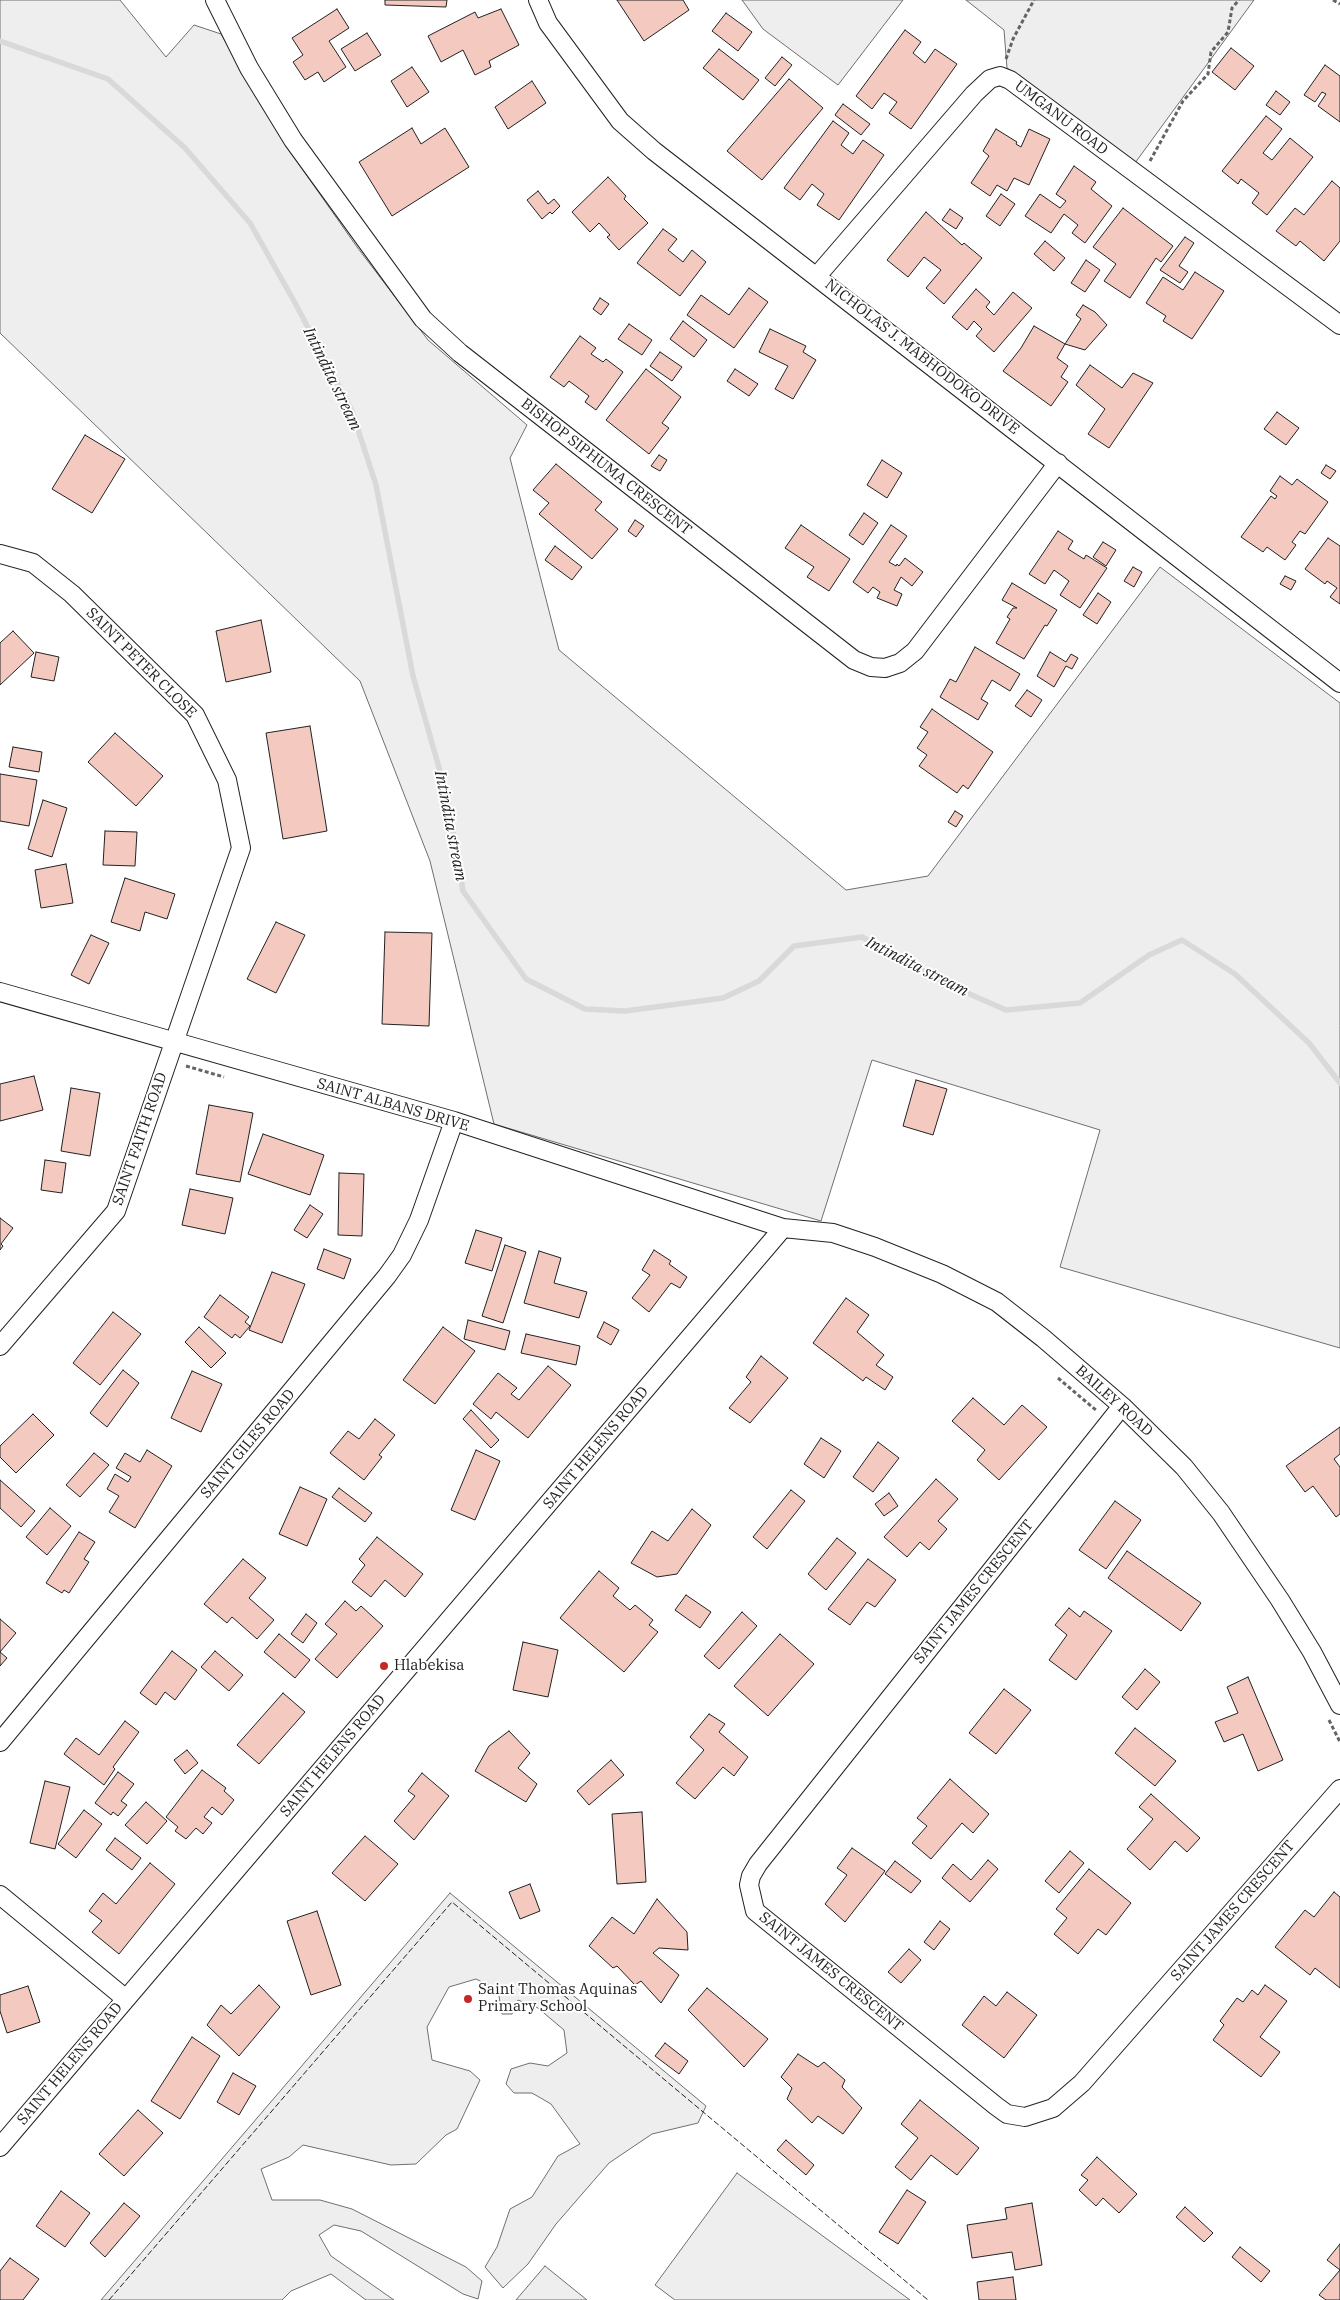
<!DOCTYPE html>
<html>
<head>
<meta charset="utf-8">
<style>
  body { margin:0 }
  canvas { display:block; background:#fff }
</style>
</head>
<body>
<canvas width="1340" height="2300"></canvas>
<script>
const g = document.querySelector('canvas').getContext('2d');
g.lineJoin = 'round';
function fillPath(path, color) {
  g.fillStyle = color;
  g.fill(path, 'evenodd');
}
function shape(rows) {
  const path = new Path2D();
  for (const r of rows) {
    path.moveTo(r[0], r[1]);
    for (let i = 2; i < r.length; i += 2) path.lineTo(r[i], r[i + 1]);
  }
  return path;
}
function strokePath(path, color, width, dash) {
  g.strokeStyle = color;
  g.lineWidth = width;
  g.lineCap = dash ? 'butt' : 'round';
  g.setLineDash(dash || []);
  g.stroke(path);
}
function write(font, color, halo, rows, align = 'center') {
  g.font = font + ' "IBM Plex Serif",serif';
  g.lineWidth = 4;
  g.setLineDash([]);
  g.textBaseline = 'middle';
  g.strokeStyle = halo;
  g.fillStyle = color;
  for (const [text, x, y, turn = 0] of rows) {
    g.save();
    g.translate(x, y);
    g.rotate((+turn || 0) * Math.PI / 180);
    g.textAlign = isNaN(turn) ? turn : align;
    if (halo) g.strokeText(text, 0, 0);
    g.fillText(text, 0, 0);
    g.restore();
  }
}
const green = shape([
  [0,0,120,0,166,57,194,25,221,34,291,153,357,247,428,340,527,425,510,458,559,650,846,890,928,876,1160,567,1340,703,1340,1348,1060,1267,1100,1130,872,1060,821,1221,494,1124,430,861,360,681,0,333,0,0],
  [742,0,903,0,838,85,763,29,742,0],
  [966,0,1254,0,1135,163,1007,68,1004,30,966,0],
  [450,1893,706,2106,698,2123,652,2134,609,2163,556,2224,528,2264,503,2288,485,2267,497,2247,510,2209,532,2197,558,2156,580,2144,551,2104,532,2093,514,2093,506,2084,511,2069,530,2063,548,2066,567,2053,564,2030,538,2008,518,2000,512,2014,502,2014,498,1990,476,1979,449,1987,427,2027,432,2060,470,2071,480,2080,457,2129,446,2135,416,2164,391,2165,303,2145,289,2157,261,2169,272,2200,320,2200,352,2209,466,2267,482,2281,478,2299,463,2294,361,2231,334,2225,319,2235,331,2256,394,2300,366,2300,331,2274,291,2291,282,2300,101,2300,450,1893],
  [737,2173,910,2300,675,2300,655,2285,737,2173],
  [545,2266,587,2300,516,2300,545,2266]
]);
fillPath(green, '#eee');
strokePath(green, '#6f6f6f', 1);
strokePath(shape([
  [0,41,108,79,185,148,250,223,294,301,352,411,376,485,413,676,447,796,463,891,526,979,585,1009,625,1011,723,998,759,981,794,946,862,937,949,985,1006,1010,1080,1003,1149,955,1182,940,1235,974,1309,1043,1340,1083]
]), '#d9d9d9', 5.5);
const building = shape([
  [385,0,447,0,446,7,385,5,385,0],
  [617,0,683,0,689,10,644,41,617,0],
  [337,9,349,28,329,41,346,67,324,82,318,72,305,80,293,62,303,55,292,38,337,9],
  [501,9,519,45,489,61,491,67,475,75,463,50,441,62,428,36,475,12,478,18,501,9],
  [726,13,752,32,738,51,712,31,726,13],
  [905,30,921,42,913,53,925,63,935,49,957,64,911,129,889,113,897,102,884,93,872,109,856,96,905,30],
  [367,33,381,55,355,71,341,49,367,33],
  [1231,48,1254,66,1235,90,1212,72,1231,48],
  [719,49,759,80,743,100,703,68,719,49],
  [782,57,792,65,775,86,765,78,782,57],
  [1325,65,1340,76,1340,122,1318,106,1326,94,1322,92,1315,102,1304,95,1325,65],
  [412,67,429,92,407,107,391,81,412,67],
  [789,79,823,108,762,180,727,151,789,79],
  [532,81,546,103,508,129,495,107,532,81],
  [1276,91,1290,102,1280,115,1266,105,1276,91],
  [843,104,870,124,861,135,835,115,843,104],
  [1266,116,1282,129,1263,153,1272,160,1290,138,1313,157,1267,215,1252,203,1259,193,1241,179,1238,184,1222,171,1266,116],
  [833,121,849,133,841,145,853,154,863,140,884,155,839,220,817,205,824,194,812,184,800,200,784,188,833,121],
  [412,128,421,144,445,128,469,167,392,216,359,162,412,128],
  [996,129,1017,142,1016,144,1021,147,1029,129,1050,139,1029,185,1014,178,1007,191,997,185,990,196,971,183,989,156,983,151,996,129],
  [1074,166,1096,182,1091,189,1112,206,1085,243,1072,233,1078,225,1064,214,1051,233,1025,216,1040,194,1060,208,1066,201,1056,194,1074,166],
  [608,177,626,196,624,199,648,223,619,250,607,237,610,235,599,223,590,232,572,212,608,177],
  [1332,181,1340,188,1340,241,1324,261,1300,241,1296,246,1276,231,1295,208,1304,215,1332,181],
  [538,191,548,204,554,199,560,206,552,214,550,212,542,219,527,200,538,191],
  [1001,194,1015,204,1000,226,986,216,1001,194],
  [1123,208,1173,246,1161,262,1156,258,1130,298,1104,281,1116,264,1093,247,1123,208],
  [950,209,963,218,956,229,942,220,950,209],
  [926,212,962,245,964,243,982,258,944,304,926,288,941,270,924,257,908,277,887,260,926,212],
  [663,229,677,239,668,250,683,262,692,250,706,262,680,296,637,263,663,229],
  [1185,237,1194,243,1179,266,1188,272,1180,283,1160,270,1185,237],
  [1045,241,1065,258,1054,271,1034,254,1045,241],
  [1086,260,1100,270,1085,292,1071,283,1086,260],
  [1195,272,1224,291,1192,339,1163,321,1166,316,1146,303,1163,277,1183,290,1195,272],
  [749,288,768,302,734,348,687,315,701,295,729,315,749,288],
  [976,289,990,302,986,307,994,315,1013,292,1032,308,994,352,976,336,982,329,974,321,967,330,952,317,976,289],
  [600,298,609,304,601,315,593,309,600,298],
  [1083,305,1095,312,1107,325,1085,350,1065,344,1081,319,1076,315,1083,305],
  [683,321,707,340,694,357,670,339,683,321],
  [629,324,652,340,642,355,618,339,629,324],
  [1034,326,1065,344,1057,358,1068,366,1061,377,1068,382,1051,406,1003,371,1021,348,1034,326],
  [770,329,806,346,803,352,816,360,793,399,775,389,788,366,759,352,770,329],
  [580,336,596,348,591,354,603,362,606,359,623,372,596,410,585,402,589,396,569,381,564,387,550,377,580,336],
  [660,352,682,367,672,381,650,366,660,352],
  [1090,365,1122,388,1133,373,1153,383,1109,448,1088,434,1105,409,1076,385,1090,365],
  [646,369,681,397,662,423,669,428,649,454,606,420,646,369],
  [735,369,758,384,749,396,727,381,735,369],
  [1277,412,1299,428,1286,445,1264,429,1277,412],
  [85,435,125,459,92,513,52,489,85,435],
  [659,455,667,460,660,471,651,466,659,455],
  [882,460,902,473,887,498,867,485,882,460],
  [556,464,602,502,595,510,618,529,592,559,539,514,549,503,533,490,556,464],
  [1326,465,1336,471,1330,479,1321,473,1326,465],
  [1280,476,1292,485,1297,479,1328,502,1305,534,1300,531,1292,542,1296,545,1285,560,1267,547,1263,552,1241,537,1271,496,1275,499,1277,496,1270,491,1280,476],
  [864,513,878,523,863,545,849,535,864,513],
  [635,520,644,526,636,537,628,531,635,520],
  [801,525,850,559,829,591,807,577,814,567,785,548,801,525],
  [891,525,907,536,889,562,896,566,897,564,899,566,905,558,923,572,912,586,901,577,894,590,902,594,897,606,877,598,880,592,873,587,868,593,853,582,891,525],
  [1058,531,1073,541,1068,549,1084,559,1086,555,1107,568,1080,608,1060,595,1069,581,1054,570,1045,584,1029,574,1058,531],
  [1328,538,1340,546,1340,604,1330,597,1337,588,1327,581,1325,584,1305,569,1328,538],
  [1103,542,1116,550,1106,566,1093,557,1103,542],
  [555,546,582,567,572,580,545,560,555,546],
  [1133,567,1142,572,1134,587,1124,581,1133,567],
  [1285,576,1296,581,1291,590,1280,584,1285,576],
  [1012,583,1057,610,1047,626,1045,625,1024,659,996,643,1010,619,1007,617,1013,608,1017,608,1002,600,1012,583],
  [1098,593,1111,602,1097,624,1083,615,1098,593],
  [261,620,271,672,226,682,216,631,261,620],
  [13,631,34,653,0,685,0,643,13,631],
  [975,647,1020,674,1010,691,992,680,981,699,988,703,978,720,940,697,950,679,956,682,975,647],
  [36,652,59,657,54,681,31,677,36,652],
  [1050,652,1066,662,1071,654,1078,658,1072,669,1066,666,1054,687,1037,676,1050,652],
  [1027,690,1042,700,1031,717,1015,706,1027,690],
  [932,709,993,752,968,789,963,785,957,793,919,766,927,755,917,748,928,732,920,727,932,709],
  [310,726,327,831,283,839,266,733,310,726],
  [115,733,163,776,136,806,88,762,115,733],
  [13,747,42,752,39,772,9,767,13,747],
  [0,774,37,780,29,826,0,821,0,774],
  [43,800,67,808,52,857,28,849,43,800],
  [955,811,963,816,956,827,948,822,955,811],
  [105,831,137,832,135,866,103,865,105,831],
  [66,864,73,903,41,908,35,870,66,864],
  [125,878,175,894,167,919,145,912,140,931,111,922,125,878],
  [276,922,305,935,276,993,247,979,276,922],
  [385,932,432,933,429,1026,382,1024,385,932],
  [91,935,109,943,89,984,71,975,91,935],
  [34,1076,43,1110,0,1121,0,1084,34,1076],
  [916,1080,947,1089,933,1135,903,1126,916,1080],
  [71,1088,100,1093,90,1156,61,1151,71,1088],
  [209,1105,253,1113,240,1182,196,1174,209,1105],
  [263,1134,324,1155,310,1195,248,1174,263,1134],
  [45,1160,66,1163,62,1193,41,1190,45,1160],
  [339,1173,364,1174,362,1236,338,1235,339,1173],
  [190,1189,233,1198,225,1234,182,1225,190,1189],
  [310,1205,323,1214,307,1238,294,1230,310,1205],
  [0,1218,13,1228,1,1244,3,1246,0,1250,0,1218],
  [476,1230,502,1238,492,1271,465,1263,476,1230],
  [505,1245,526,1252,503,1323,482,1316,505,1245],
  [324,1249,351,1259,344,1279,317,1269,324,1249],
  [654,1250,671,1261,669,1264,687,1277,680,1288,671,1283,649,1312,632,1298,650,1275,642,1270,654,1250],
  [539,1251,561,1258,554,1283,587,1292,579,1318,524,1303,539,1251],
  [272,1272,305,1284,282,1343,249,1330,272,1272],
  [220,1295,249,1317,245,1322,250,1326,240,1338,235,1334,232,1338,204,1317,220,1295],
  [846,1298,869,1315,857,1332,884,1355,876,1365,893,1377,885,1390,866,1377,863,1381,813,1343,846,1298],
  [113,1312,141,1334,100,1385,73,1363,113,1312],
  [468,1320,510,1331,505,1350,464,1339,468,1320],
  [604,1322,619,1330,611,1345,597,1337,604,1322],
  [199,1327,226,1353,211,1368,185,1342,199,1327],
  [443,1327,475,1351,435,1404,403,1380,443,1327],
  [526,1334,580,1346,576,1365,521,1353,526,1334],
  [761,1356,788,1378,750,1423,729,1408,751,1382,746,1377,761,1356],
  [548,1366,571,1385,528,1438,496,1412,491,1419,473,1404,498,1373,517,1388,511,1394,519,1400,548,1366],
  [123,1370,139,1383,107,1427,90,1413,123,1370],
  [192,1371,222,1384,201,1432,171,1418,192,1371],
  [973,1398,1004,1425,1022,1405,1047,1427,999,1480,977,1460,985,1450,952,1421,973,1398],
  [471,1410,499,1440,491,1448,463,1419,471,1410],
  [33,1414,54,1435,16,1473,0,1457,0,1446,33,1414],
  [375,1419,395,1435,379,1455,382,1457,364,1480,330,1453,348,1431,359,1439,375,1419],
  [1340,1427,1340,1454,1334,1459,1340,1467,1340,1514,1336,1517,1313,1486,1305,1492,1286,1466,1340,1427],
  [821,1438,841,1451,824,1478,804,1464,821,1438],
  [878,1442,899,1458,873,1492,853,1477,878,1442],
  [147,1450,172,1466,135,1528,109,1512,119,1496,107,1489,115,1474,128,1482,131,1477,116,1468,125,1453,140,1462,147,1450],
  [476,1450,500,1461,475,1520,451,1510,476,1450],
  [94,1453,109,1465,80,1497,66,1485,94,1453],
  [936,1479,958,1499,938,1521,947,1529,929,1550,920,1542,907,1557,884,1537,936,1479],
  [0,1480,35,1511,21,1527,0,1508,0,1480],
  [300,1487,327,1499,307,1546,279,1534,300,1487],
  [339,1488,372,1513,365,1522,332,1497,339,1488],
  [791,1490,805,1501,767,1549,753,1537,791,1490],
  [889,1493,898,1506,884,1516,875,1504,889,1493],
  [1115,1501,1141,1520,1106,1569,1079,1550,1115,1501],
  [50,1508,71,1526,47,1555,26,1537,50,1508],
  [692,1509,711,1525,677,1574,657,1577,631,1563,652,1531,668,1541,692,1509],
  [79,1532,95,1542,84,1559,89,1562,69,1593,64,1590,62,1593,46,1583,79,1532],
  [377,1537,423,1574,405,1597,385,1580,371,1597,352,1582,365,1565,359,1559,377,1537],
  [837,1538,856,1553,826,1590,808,1574,837,1538],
  [1127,1551,1201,1603,1181,1631,1108,1578,1127,1551],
  [243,1559,266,1578,249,1598,274,1620,257,1639,232,1617,227,1623,204,1604,243,1559],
  [868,1559,896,1580,875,1607,867,1602,850,1625,828,1609,868,1559],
  [599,1571,619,1588,613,1596,630,1610,635,1605,653,1620,649,1625,658,1632,624,1672,560,1618,599,1571],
  [686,1595,711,1612,700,1628,675,1610,686,1595],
  [345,1601,356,1611,361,1606,383,1626,337,1678,315,1659,337,1634,325,1624,345,1601],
  [1069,1608,1080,1617,1084,1611,1112,1631,1076,1680,1049,1660,1067,1635,1055,1625,1069,1608],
  [742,1612,757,1626,719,1669,704,1656,742,1612],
  [306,1614,317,1623,303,1643,291,1634,306,1614],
  [0,1619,16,1633,0,1652,7,1658,0,1666,0,1619],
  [279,1634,310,1660,295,1678,264,1652,279,1634],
  [780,1634,814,1664,768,1716,734,1686,780,1634],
  [523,1642,558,1650,548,1697,513,1690,523,1642],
  [172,1651,197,1670,175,1700,165,1692,156,1705,140,1693,172,1651],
  [215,1651,243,1675,229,1691,201,1667,215,1651],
  [1145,1669,1160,1682,1137,1710,1122,1697,1145,1669],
  [1248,1677,1283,1760,1258,1771,1243,1734,1224,1742,1215,1722,1238,1713,1227,1687,1248,1677],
  [1004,1689,1031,1710,996,1754,969,1733,1004,1689],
  [283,1693,305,1712,259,1764,237,1745,283,1693],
  [709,1714,725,1724,719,1732,748,1757,734,1776,723,1767,695,1799,676,1783,704,1750,690,1737,709,1714],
  [125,1721,139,1732,113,1767,115,1769,104,1785,64,1754,76,1738,99,1755,125,1721],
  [1135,1728,1176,1761,1155,1786,1115,1753,1135,1728],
  [509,1731,530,1753,518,1768,537,1784,526,1802,475,1771,489,1746,509,1731],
  [187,1750,198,1763,185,1774,174,1760,187,1750],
  [611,1760,624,1775,589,1805,577,1791,611,1760],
  [202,1770,226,1788,224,1791,234,1800,222,1815,212,1807,204,1817,212,1823,203,1834,196,1828,186,1839,175,1831,178,1827,166,1817,202,1770],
  [118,1772,134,1784,121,1801,127,1805,118,1816,113,1812,111,1815,95,1803,118,1772],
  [422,1773,449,1796,414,1840,394,1821,415,1796,408,1791,422,1773],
  [950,1779,989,1814,973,1833,962,1823,931,1859,912,1843,927,1826,917,1818,950,1779],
  [45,1781,70,1787,55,1849,30,1843,45,1781],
  [1151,1794,1200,1838,1187,1852,1175,1841,1150,1870,1127,1849,1153,1819,1139,1807,1151,1794],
  [146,1802,167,1821,147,1844,125,1825,146,1802],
  [84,1810,102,1824,76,1858,58,1844,84,1810],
  [642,1812,646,1882,617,1884,612,1814,642,1812],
  [365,1836,398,1864,365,1901,332,1873,365,1836],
  [115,1838,141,1858,132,1870,106,1850,115,1838],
  [852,1848,885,1871,845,1922,825,1904,847,1875,837,1868,852,1848],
  [1070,1851,1084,1863,1059,1893,1045,1881,1070,1851],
  [988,1860,998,1869,970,1902,942,1878,953,1864,971,1880,988,1860],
  [895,1861,921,1881,911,1893,885,1874,895,1861],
  [150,1863,175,1884,119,1954,92,1932,102,1921,89,1911,103,1893,116,1904,150,1863],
  [1089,1869,1131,1903,1106,1935,1098,1929,1078,1954,1054,1934,1067,1918,1056,1909,1089,1869],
  [530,1884,540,1911,520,1919,509,1892,530,1884],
  [1334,1892,1340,1897,1340,1988,1315,1968,1310,1975,1275,1947,1305,1910,1314,1917,1334,1892],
  [657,1899,687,1932,688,1950,659,1948,653,1953,679,1975,661,2003,641,1981,635,1985,617,1966,613,1968,589,1946,612,1917,634,1934,657,1899],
  [317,1911,341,1985,311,1995,287,1921,317,1911],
  [940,1921,950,1929,934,1950,924,1942,940,1921],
  [909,1949,921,1960,901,1983,888,1972,909,1949],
  [259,1985,280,2007,239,2056,207,2025,221,2005,231,2014,259,1985],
  [1265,1985,1287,2001,1260,2037,1280,2052,1261,2077,1213,2040,1224,2025,1220,2021,1237,1998,1243,2002,1252,1990,1258,1995,1265,1985],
  [28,1986,40,2022,7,2033,0,2011,0,1995,28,1986],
  [707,1988,768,2039,744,2067,688,2010,707,1988],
  [1007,1992,1037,2015,1004,2058,962,2025,984,1996,996,2006,1007,1992],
  [192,2037,220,2056,180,2119,151,2101,192,2037],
  [665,2043,688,2061,679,2074,655,2056,665,2043],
  [798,2054,818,2067,824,2062,845,2080,842,2087,862,2108,843,2134,818,2116,812,2123,787,2099,792,2088,781,2077,798,2054],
  [233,2073,256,2086,239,2115,217,2102,233,2073],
  [920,2100,979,2148,957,2175,931,2155,911,2180,895,2167,918,2138,901,2124,920,2100],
  [138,2110,163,2133,124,2176,99,2154,138,2110],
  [786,2140,814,2165,806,2175,777,2150,786,2140],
  [1097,2157,1137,2194,1119,2213,1103,2198,1096,2206,1079,2190,1088,2180,1081,2175,1097,2157],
  [907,2190,926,2202,898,2244,879,2232,907,2190],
  [61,2191,90,2213,65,2247,36,2226,61,2191],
  [124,2203,140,2216,105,2257,90,2243,124,2203],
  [1032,2203,1042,2265,1015,2270,1012,2252,972,2258,967,2225,1007,2219,1005,2208,1032,2203],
  [1185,2207,1213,2233,1204,2242,1176,2217,1185,2207],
  [1340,2244,1340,2300,1326,2300,1319,2295,1340,2270,1327,2260,1340,2244],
  [1240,2247,1270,2271,1261,2282,1232,2257,1240,2247],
  [10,2258,39,2279,23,2300,0,2300,0,2271,10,2258],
  [1013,2277,1016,2300,979,2300,977,2282,1013,2277]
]);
fillPath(building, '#f3c9c0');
strokePath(building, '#222', 1);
const street = shape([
  [215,0,249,68,293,140,423,319,460,353,854,660,871,667,885,668,900,663,915,651,1058,463],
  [538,0,548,23,620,121,654,151,1340,683],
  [817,276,974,94,990,79,1000,76,1010,80,1340,325],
  [0,554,33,563,72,594,195,715,227,780,241,848,116,1211,0,1346],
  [0,992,454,1121,783,1228,833,1233,875,1247,942,1274,997,1302,1043,1338,1122,1406,1184,1467,1221,1513,1280,1600,1312,1652,1340,1705],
  [1122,1406,758,1864,751,1876,749,1885,755,1911,996,2106,1007,2114,1025,2117,1053,2108,1082,2083,1340,1789],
  [0,1742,387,1276,402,1255,419,1220,454,1121],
  [0,1895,126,1999],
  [0,2147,783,1228]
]);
strokePath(street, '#222', 20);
strokePath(shape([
  [1333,0,1340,4],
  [1006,59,1013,39,1034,0],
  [1150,161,1183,101,1208,74,1211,52,1228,32,1232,8,1239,0],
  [186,1066,224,1077],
  [1058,1378,1097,1411],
  [1329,1720,1340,1742]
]), '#646464', 3, [4, 2.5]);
strokePath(street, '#fff', 18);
strokePath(shape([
  [109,2300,452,1902,928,2300]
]), '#222', 1, [6, 2.5]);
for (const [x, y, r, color] of [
  [384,1666,5,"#c62828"],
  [468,1999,5,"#c62828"]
]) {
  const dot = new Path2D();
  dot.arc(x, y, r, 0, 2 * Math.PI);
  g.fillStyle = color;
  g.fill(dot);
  strokePath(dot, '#fff', 2);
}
write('15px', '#222', '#fff', [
  ["UMGANU ROAD",1061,118,37],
  ["NICHOLAS J. MABHODOKO DRIVE",922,357,38],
  ["BISHOP SIPHUMA CRESCENT",606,467,38],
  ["SAINT PETER CLOSE",141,663,45],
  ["SAINT ALBANS DRIVE",393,1105,16],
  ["SAINT FAITH ROAD",140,1139,-71],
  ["BAILEY ROAD",1114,1401,42],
  ["SAINT GILES ROAD",248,1444,-50],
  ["SAINT HELENS ROAD",596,1448,-50],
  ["SAINT JAMES CRESCENT",974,1592,-51],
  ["SAINT HELENS ROAD",333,1756,-50],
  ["SAINT JAMES CRESCENT",1233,1911,-49],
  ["SAINT JAMES CRESCENT",831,1972,39],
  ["SAINT HELENS ROAD",70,2064,-50]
]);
write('15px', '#222', '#fff', [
  ["Hlabekisa",394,1666],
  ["Saint Thomas Aquinas",478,1990],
  ["Primary School",478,2007]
], 'left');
write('italic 16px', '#222', '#fff', [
  ["Intindita stream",332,379,64],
  ["Intindita stream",450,826,79],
  ["Intindita stream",917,967,27]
]);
</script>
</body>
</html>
